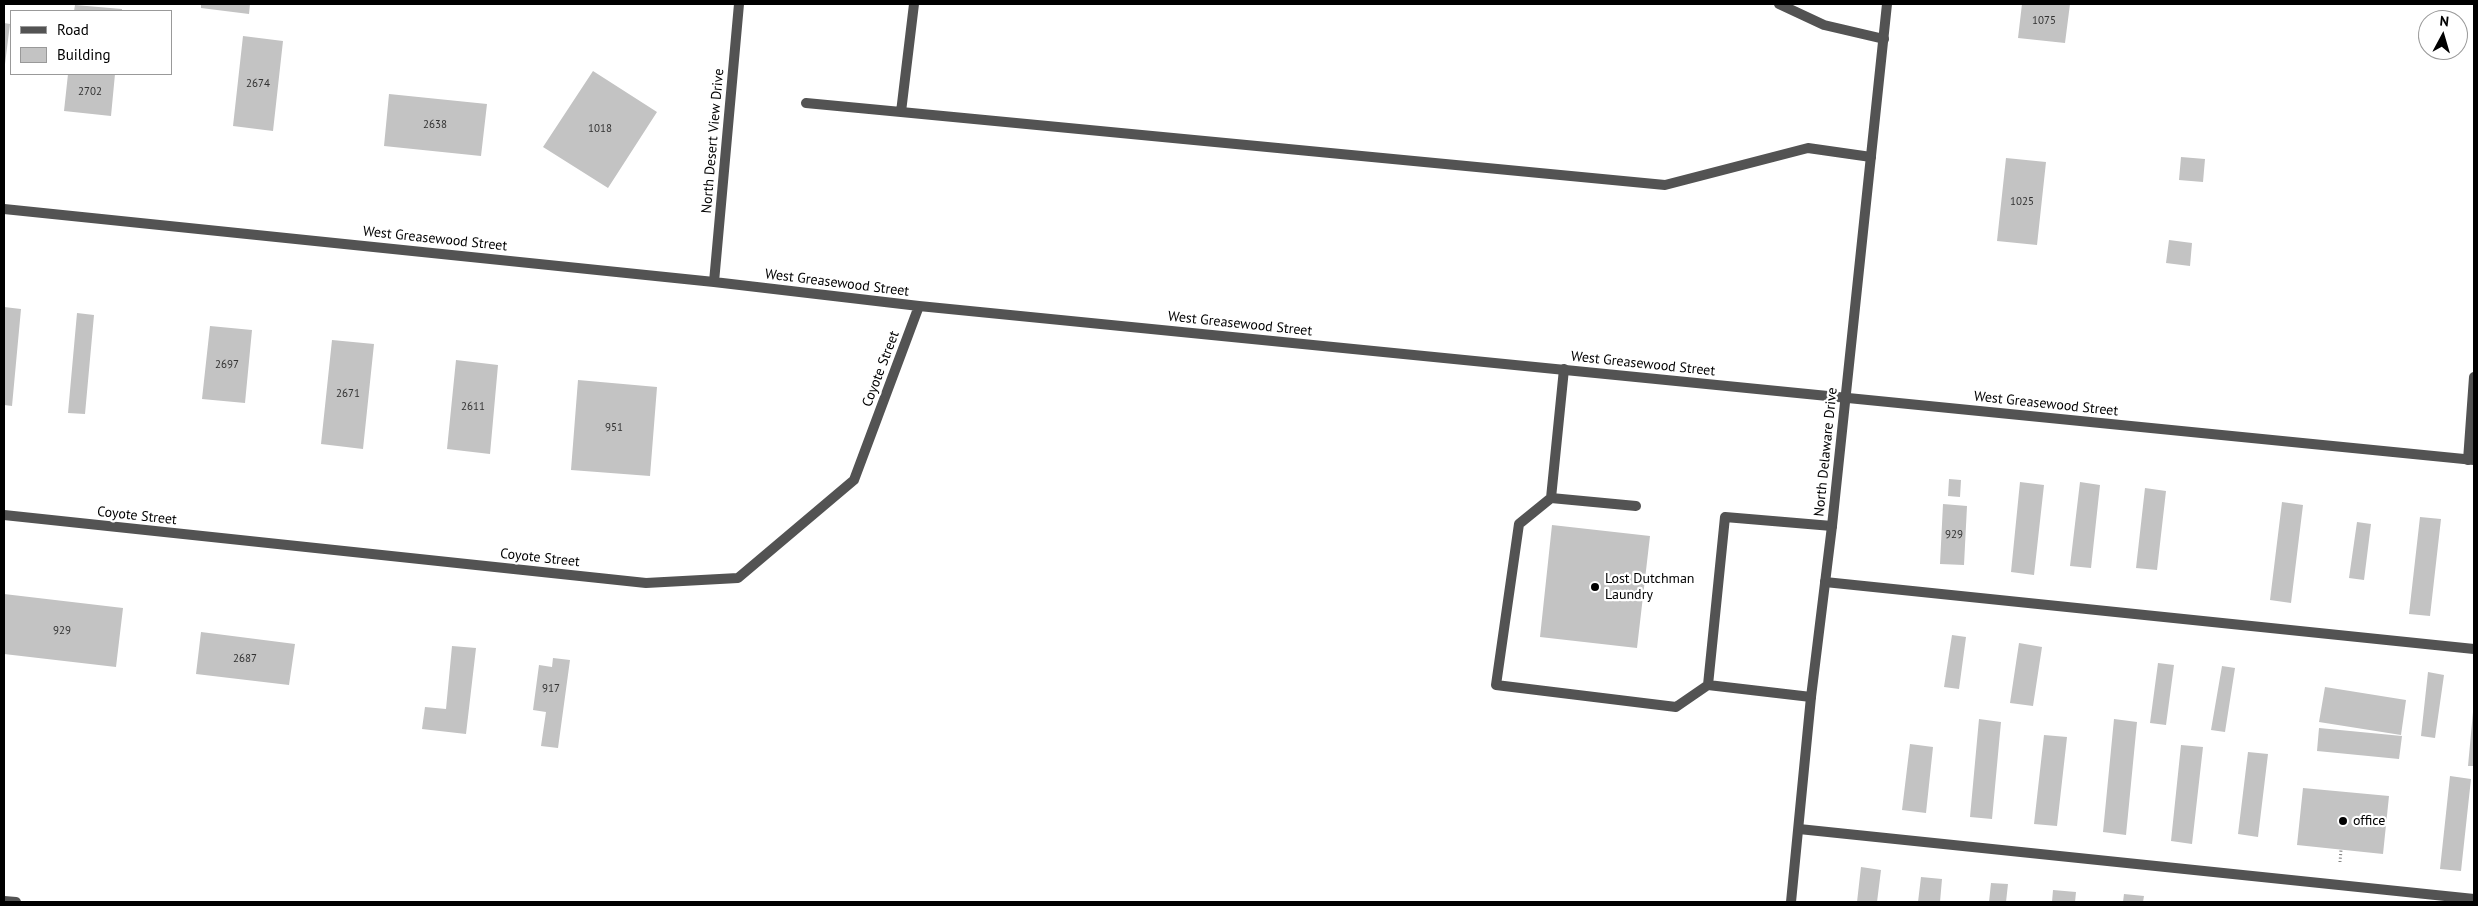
<!DOCTYPE html>
<html>
<head>
<meta charset="utf-8">
<style>
  body { margin:0 }
  #map { position:relative; width:2478px; height:906px; overflow:hidden; background:#fff; font-family:"PT Sans",sans-serif }
  canvas { display:block }
  .frame { position:absolute; inset:0; border:5px solid #000; pointer-events:none }
  .legend { position:absolute; left:10px; top:10px; width:162px; height:65px; box-sizing:border-box; background:#fff; border:1px solid #999; margin:0; padding:6px 9px; list-style:none; font-size:15px; color:#000 }
  .legend li { display:flex; align-items:center; gap:10px; height:25px }
  .legend b { width:25px; border:1px solid #999 }
  .north { position:absolute; left:2418px; top:10px; width:50px; height:50px; box-sizing:border-box; background:#fff; border:1px solid #999; border-radius:50%; rotate:6deg; font-size:14px; font-weight:700; line-height:20px; text-align:center; color:#000 }
  .north::after { content:''; display:block; margin:auto; width:18px; height:22px; background:#000; clip-path:polygon(50% 0,100% 100%,50% 72%,0 100%) }
</style>
</head>
<body>
<div id="map">
<canvas width="2478" height="906"></canvas>
<div class="frame"></div>
<ul class="legend">
<li><b style="height:6px;background:#535353"></b>Road</li>
<li><b style="height:14px;background:#c3c3c3"></b>Building</li>
</ul>
<div class="north">N</div>
</div>
<script>
const g = document.querySelector('canvas').getContext('2d');
g.lineJoin = 'round';
function fillPath(path, color) {
  g.fillStyle = color;
  g.fill(path, 'evenodd');
}
function shape(rows) {
  const path = new Path2D();
  for (const r of rows) {
    path.moveTo(r[0], r[1]);
    for (let i = 2; i < r.length; i += 2) path.lineTo(r[i], r[i + 1]);
  }
  return path;
}
function strokePath(path, color, width, dash) {
  g.strokeStyle = color;
  g.lineWidth = width;
  g.lineCap = dash ? 'butt' : 'round';
  g.setLineDash(dash || []);
  g.stroke(path);
}
function write(font, color, halo, rows, align = 'center') {
  g.font = font + ' "PT Sans",sans-serif';
  g.lineWidth = 4.5;
  g.setLineDash([]);
  g.textBaseline = 'middle';
  g.strokeStyle = halo;
  g.fillStyle = color;
  for (const [text, x, y, turn = 0] of rows) {
    g.save();
    g.translate(x, y);
    g.rotate((+turn || 0) * Math.PI / 180);
    g.textAlign = isNaN(turn) ? turn : align;
    if (halo) g.strokeText(text, 0, 0);
    g.fillText(text, 0, 0);
    g.restore();
  }
}
fillPath(shape([
  [201,4,250,4,249,14,201,8],
  [2022,4,2070,4,2065,43,2018,38],
  [75,5,122,9,122,11,74,11],
  [4,23,10,24,5,64,4,63],
  [243,36,283,41,273,131,233,126],
  [593,71,657,112,608,188,543,147],
  [68,74,115,74,111,116,64,111],
  [389,94,487,104,481,156,384,146],
  [2181,157,2205,159,2203,182,2179,180],
  [2006,158,2046,162,2037,245,1997,241],
  [2169,240,2192,243,2190,266,2166,263],
  [4,307,21,309,12,406,4,405],
  [77,313,94,315,85,414,68,413],
  [210,326,252,330,245,403,202,399],
  [332,340,374,344,363,449,321,444],
  [456,360,498,365,490,454,447,449],
  [578,380,657,387,650,476,571,470],
  [1949,479,1961,480,1960,497,1948,496],
  [2020,482,2044,485,2034,575,2011,572],
  [2080,482,2100,485,2091,568,2070,566],
  [2145,488,2166,491,2157,570,2136,568],
  [2282,502,2303,505,2291,603,2270,600],
  [1943,504,1967,506,1964,565,1940,564],
  [2420,517,2441,519,2430,616,2409,614],
  [2357,522,2371,524,2364,580,2349,578],
  [1552,525,1650,536,1637,648,1540,637],
  [4,594,123,608,116,667,4,654],
  [201,632,295,644,289,685,196,674],
  [1952,635,1966,637,1959,689,1944,687],
  [2019,643,2042,647,2033,706,2010,703],
  [452,646,476,648,466,734,422,729,425,707,446,709],
  [553,658,570,660,558,748,541,746,546,712,533,710,539,665,552,667],
  [2158,663,2174,665,2166,725,2150,723],
  [2222,666,2235,668,2225,732,2211,730],
  [2428,672,2444,675,2435,738,2421,736],
  [2325,687,2406,700,2401,735,2319,722],
  [2473,712,2474,712,2474,766,2468,766],
  [1979,719,2001,722,1992,819,1970,817],
  [2114,719,2137,722,2126,835,2103,832],
  [2319,728,2402,736,2399,759,2317,751],
  [2044,735,2067,737,2057,826,2034,824],
  [1910,744,1933,747,1926,813,1902,810],
  [2181,745,2203,747,2192,844,2171,841],
  [2248,752,2268,754,2258,837,2238,834],
  [2450,776,2471,779,2461,871,2440,869],
  [2303,788,2389,796,2383,854,2297,845],
  [1861,867,1881,870,1877,902,1857,902],
  [1921,877,1942,879,1940,902,1918,902],
  [1991,883,2008,884,2006,902,1989,902],
  [2053,890,2076,892,2075,902,2052,902],
  [2124,894,2144,896,2143,902,2123,902]
]), '#c3c3c3');
strokePath(shape([
  [2340,862,2341,850]
]), '#757575', 3, [1, 2.5]);
strokePath(shape([
  [914,4,901,112,1665,185,1808,148,1871,157],
  [1779,4,1824,25,1884,39],
  [806,103,901,112],
  [2468,460,2474,377],
  [1551,498,1564,369],
  [1636,506,1551,498,1519,524,1496,685,1676,707,1708,685],
  [1825,582,2474,649],
  [1811,697,1708,685,1725,517,1832,526],
  [1799,829,2474,899],
  [4,901,16,902]
]), '#535353', 10);
strokePath(shape([
  [4,209,714,282,919,306,2474,460],
  [714,282,739,4],
  [4,515,646,583,738,578,854,480,919,306]
]), '#535353', 10);
strokePath(shape([
  [1791,902,1811,697,1832,526,1887,4]
]), '#535353', 10);
for (const [x, y, r, color] of [
  [1595,587,5,"#000"],
  [2343,821,5,"#000"]
]) {
  const dot = new Path2D();
  dot.arc(x, y, r, 0, 2 * Math.PI);
  g.fillStyle = color;
  g.fill(dot);
  strokePath(dot, '#fff', 2);
}
write('11px', '#313131', null, [
  ["1075",2044,21],
  ["2674",258,84],
  ["2702",90,92],
  ["2638",435,125],
  ["1018",600,129],
  ["1025",2022,202],
  ["2697",227,365],
  ["2671",348,394],
  ["2611",473,407],
  ["951",614,428],
  ["929",1954,535],
  ["929",62,631],
  ["2687",245,659],
  ["917",551,689]
]);
write('14px', '#000', '#fff', [
  ["North Desert View Drive",713,141,-85],
  ["West Greasewood Street",435,239,6],
  ["West Greasewood Street",837,283,7],
  ["West Greasewood Street",1240,324,6],
  ["West Greasewood Street",1643,364,6],
  ["Coyote Street",881,369,-69],
  ["West Greasewood Street",2046,404,6],
  ["North Delaware Drive",1826,452,-84],
  ["Coyote Street",137,516,6],
  ["Coyote Street",540,558,6]
]);
write('14px', '#000', '#fff', [
  ["Lost Dutchman",1605,579],
  ["Laundry",1605,595],
  ["office",2353,821]
], 'left');
</script>
</body>
</html>
